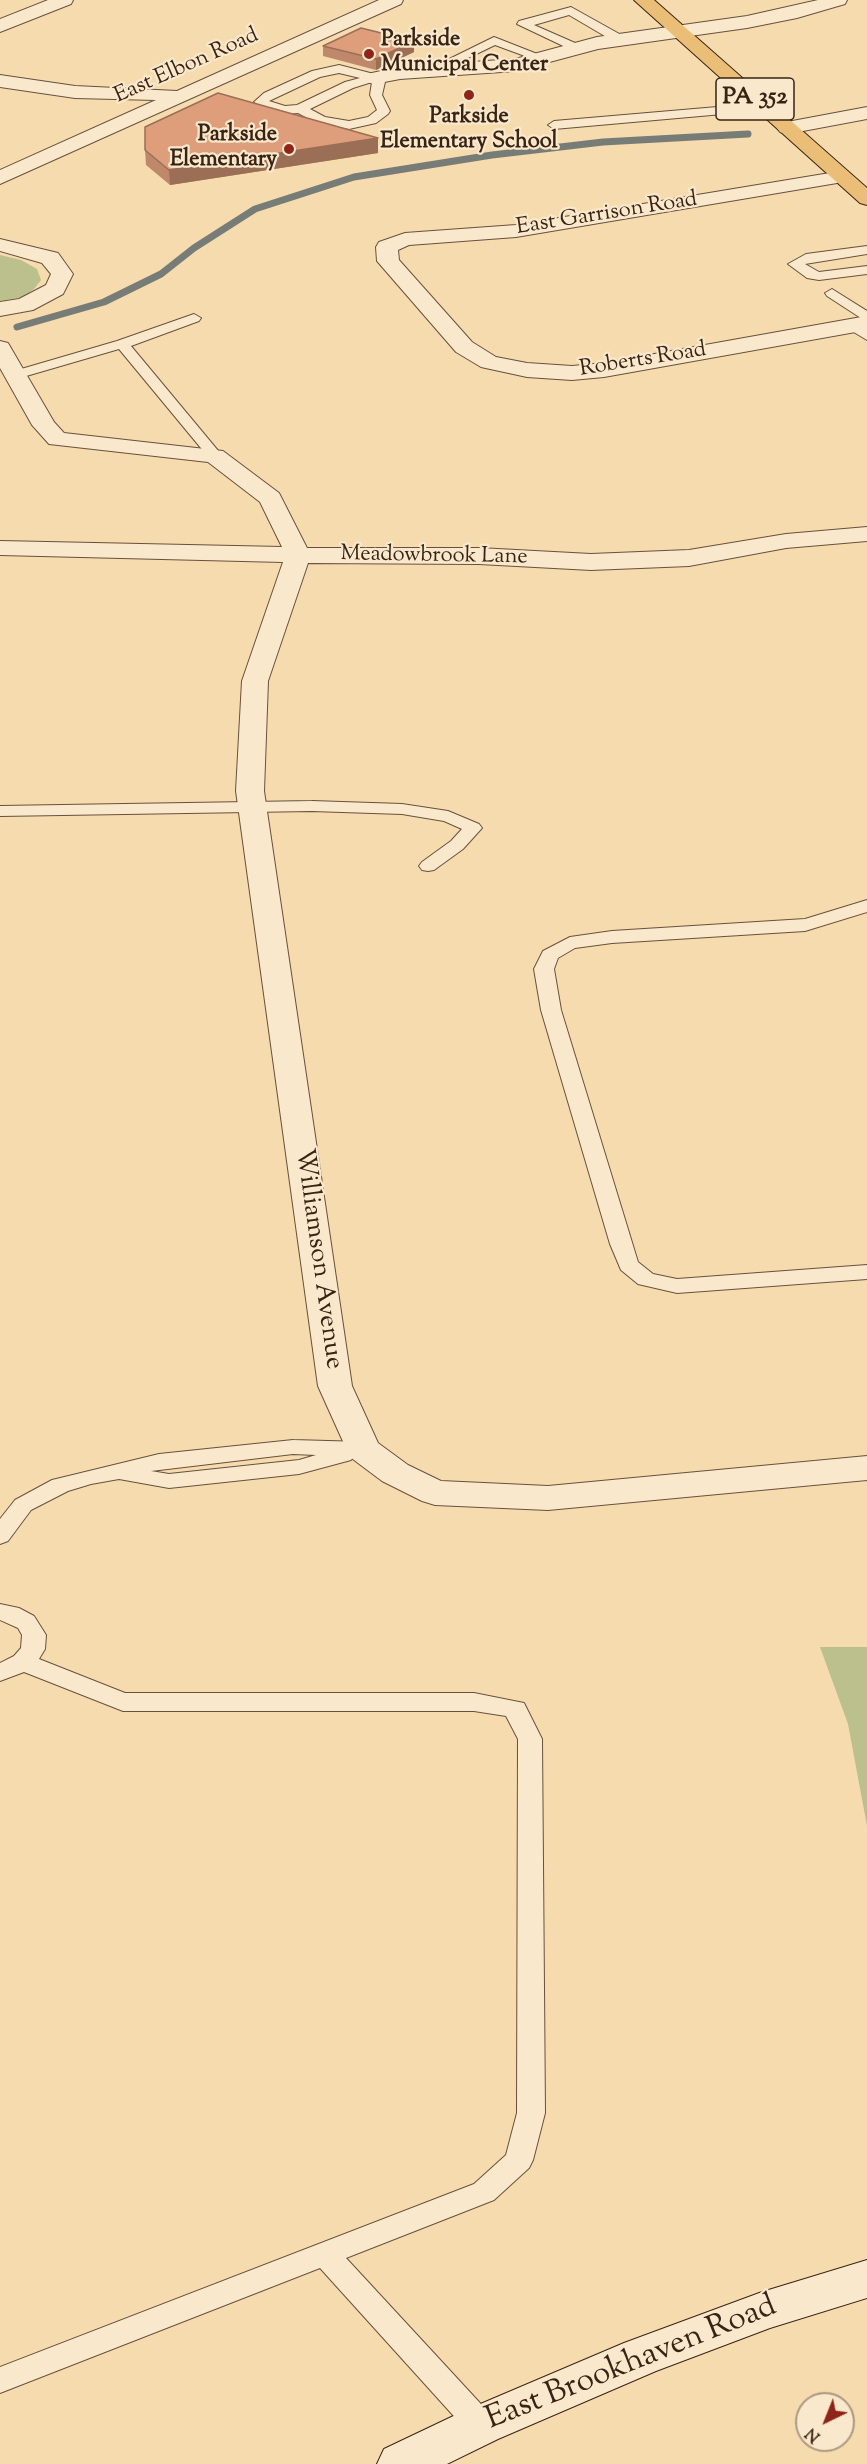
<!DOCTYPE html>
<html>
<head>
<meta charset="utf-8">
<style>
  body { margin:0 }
  #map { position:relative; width:867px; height:2464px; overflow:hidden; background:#f6dbaf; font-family:"Sorts Mill Goudy",serif }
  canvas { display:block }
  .north { position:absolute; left:795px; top:2392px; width:60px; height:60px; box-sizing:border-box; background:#f9e8cb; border:2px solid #ac9982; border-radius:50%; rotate:223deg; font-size:16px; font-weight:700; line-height:24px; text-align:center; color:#392315 }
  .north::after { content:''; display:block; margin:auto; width:21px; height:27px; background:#8f2418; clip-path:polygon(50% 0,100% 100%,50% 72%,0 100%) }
</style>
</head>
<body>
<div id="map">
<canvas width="867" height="2464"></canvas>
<div class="north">N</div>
</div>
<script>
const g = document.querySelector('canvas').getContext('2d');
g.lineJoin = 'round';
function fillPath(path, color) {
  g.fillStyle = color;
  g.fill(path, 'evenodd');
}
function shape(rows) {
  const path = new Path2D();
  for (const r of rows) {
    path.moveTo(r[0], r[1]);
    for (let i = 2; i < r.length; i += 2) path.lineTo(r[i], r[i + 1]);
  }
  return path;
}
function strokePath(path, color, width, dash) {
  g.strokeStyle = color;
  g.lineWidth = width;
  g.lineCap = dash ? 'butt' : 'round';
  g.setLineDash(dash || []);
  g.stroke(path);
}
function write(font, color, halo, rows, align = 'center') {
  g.font = font + ' "Sorts Mill Goudy",serif';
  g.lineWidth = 4.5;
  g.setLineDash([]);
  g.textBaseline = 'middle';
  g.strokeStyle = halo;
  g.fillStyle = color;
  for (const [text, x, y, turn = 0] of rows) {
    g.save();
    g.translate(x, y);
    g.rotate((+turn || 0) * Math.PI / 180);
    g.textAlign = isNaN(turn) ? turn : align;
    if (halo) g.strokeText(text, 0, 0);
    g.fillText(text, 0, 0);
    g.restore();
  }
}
fillPath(shape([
  [0,255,21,260,37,269,41,280,34,289,23,297,0,301],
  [820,1647,867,1647,867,1826,848,1724]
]), '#bbc08c');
strokePath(shape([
  [17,327,104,302,161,274,194,248,255,209,354,177,492,155,603,142,748,134]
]), '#777d76', 7);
const lane = shape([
  [571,7,623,36,625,39,619,43,615,42,569,15,534,25,582,46,584,49,578,53,517,24,519,21,571,7],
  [494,37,550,59,544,63,495,45,437,73,433,74,427,70,494,37],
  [339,65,378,75,383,79,385,82,382,95,390,111,388,114,376,123,349,129,317,123,298,113,285,114,264,109,254,102,264,93,312,71,339,65],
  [339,73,360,78,345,82,297,105,285,106,269,101,320,77,339,73],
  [372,82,370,95,377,110,368,117,349,121,325,117,310,109,353,88,372,82],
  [764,103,768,104,770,107,768,110,554,129,548,125,554,121,764,103],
  [867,246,867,254,805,264,819,272,867,266,867,274,819,280,807,278,788,264,806,254,867,246],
  [832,289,867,311,867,322,827,296,825,293,832,289],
  [194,314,201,318,199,321,131,346,220,453,223,456,220,459,210,459,119,349,16,379,9,375,11,372,117,341,194,314],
  [852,321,867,329,867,340,847,328,845,325,847,322,852,321],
  [312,801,402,804,448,811,479,824,482,828,463,849,434,870,428,871,422,870,419,866,422,862,451,841,462,829,444,821,402,814,312,811,0,816,0,806,312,801],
  [867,900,867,912,805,931,612,943,575,948,558,958,554,969,561,1010,638,1262,653,1274,677,1279,867,1265,867,1279,677,1293,638,1284,621,1270,610,1244,541,1010,534,969,543,951,570,937,612,931,805,919,867,900],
  [293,1440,363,1442,371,1444,374,1449,371,1454,354,1456,351,1460,299,1474,169,1488,119,1479,91,1484,68,1491,31,1510,8,1541,0,1544,0,1519,15,1500,52,1480,159,1454,293,1440],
  [293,1454,316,1455,299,1460,169,1474,151,1471,293,1454],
  [0,1604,19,1608,34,1616,46,1635,45,1649,39,1659,125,1693,474,1693,524,1703,542,1739,545,2113,533,2160,529,2168,494,2200,346,2258,492,2416,496,2425,492,2434,481,2438,470,2434,320,2268,0,2393,0,2367,474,2184,506,2155,517,2113,518,1739,506,1716,474,1711,123,1711,24,1672,0,1681,0,1663,14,1656,21,1648,22,1635,18,1628,0,1620,0,1604]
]);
const street = shape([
  [48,0,73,0,71,4,0,32,0,19,48,0],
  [379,0,403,0,401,4,0,184,0,170,156,100,75,98,0,87,0,75,75,86,177,91,379,0],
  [818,0,847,0,845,4,797,18,747,28,598,49,516,71,400,79,374,84,367,82,364,78,367,74,400,67,515,59,597,37,747,16,818,0],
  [867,107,867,119,787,134,780,132,777,128,780,124,787,122,867,107],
  [842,171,849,173,852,177,849,181,516,237,409,245,398,250,399,260,472,342,496,357,527,363,572,366,604,363,867,316,867,330,604,377,572,380,527,377,481,367,456,352,377,261,376,247,379,242,405,233,516,225,842,171],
  [0,239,58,253,73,274,63,294,33,310,0,316,0,302,19,299,46,285,51,274,42,263,0,251,0,239],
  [0,341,8,343,54,422,64,433,223,451,279,493,307,548,479,548,591,554,689,550,786,534,867,527,867,541,786,548,689,566,591,570,479,564,308,563,268,681,264,791,352,1386,378,1443,408,1465,441,1481,548,1486,867,1456,867,1480,548,1510,435,1505,422,1501,382,1481,350,1457,318,1386,236,791,242,681,283,562,0,555,0,541,282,547,260,502,208,462,49,444,32,425,0,368,0,341]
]);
const secondary = shape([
  [867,2260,867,2298,770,2328,656,2371,498,2439,447,2464,377,2464,384,2449,464,2411,624,2343,762,2292,867,2260]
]);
const primary = shape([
  [634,0,654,0,867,188,867,205,860,203,634,0]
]);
strokePath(lane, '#68513c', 2);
strokePath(street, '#68513c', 2);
strokePath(secondary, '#392315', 2);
strokePath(primary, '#392315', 2);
fillPath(lane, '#f9e8cb');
fillPath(street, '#f9e8cb');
fillPath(secondary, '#f9e8cb');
fillPath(primary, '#ebbe78');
fillPath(shape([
  [414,41,414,52,376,70,323,56,323,46],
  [378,138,378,153,170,185,146,165,145,150]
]), '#bf886a');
fillPath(shape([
  [414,41,414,52,376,70,376,59],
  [378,138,378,153,170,185,169,170]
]), '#9b6f56');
const building = shape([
  [361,28,414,41,376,59,323,46,361,28],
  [218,93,378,138,169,170,145,150,145,127,218,93]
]);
fillPath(building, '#de9e7b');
strokePath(building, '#9b6f56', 1.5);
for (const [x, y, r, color] of [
  [369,54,6,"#8f2418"],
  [469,95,6,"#8f2418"],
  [289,149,6,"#8f2418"]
]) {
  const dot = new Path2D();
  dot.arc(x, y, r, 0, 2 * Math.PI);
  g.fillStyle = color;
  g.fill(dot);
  strokePath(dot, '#f9e8cb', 2);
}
write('bold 22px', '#392315', '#f9e8cb', [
  ["Parkside",381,41],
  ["Municipal Center",381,66],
  ["Parkside",469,118,"center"],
  ["Elementary School",469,143,"center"],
  ["Parkside",277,136,"right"],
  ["Elementary",277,161,"right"]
], 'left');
write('22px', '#392315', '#f9e8cb', [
  ["East Elbon Road",187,67,-24],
  ["East Garrison Road",607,215,-9],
  ["Roberts Road",643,361,-9],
  ["Meadowbrook Lane",434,557,1]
]);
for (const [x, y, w] of [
  [755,99,78]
]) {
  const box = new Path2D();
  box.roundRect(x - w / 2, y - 21, w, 42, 4.5);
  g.fillStyle = '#f9e8cb';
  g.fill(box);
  strokePath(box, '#392315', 1.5);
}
write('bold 24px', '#392315', null, [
  ["PA 352",755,99]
]);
write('26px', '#392315', '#f9e8cb', [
  ["Williamson Avenue",317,1259,82]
]);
write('32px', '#392315', '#f9e8cb', [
  ["East Brookhaven Road",632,2365,-22]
]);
</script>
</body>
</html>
